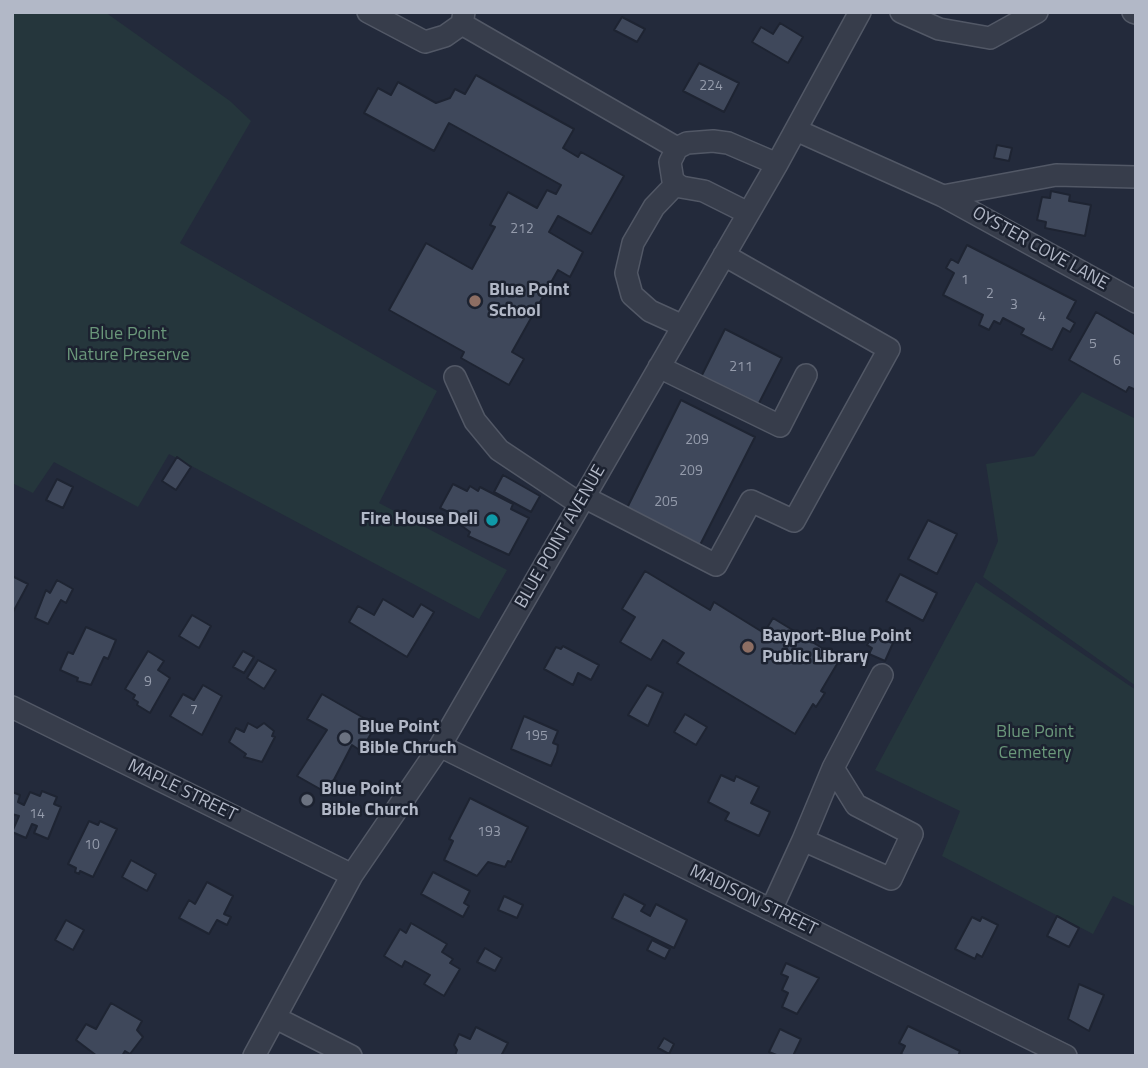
<!DOCTYPE html>
<html>
<head>
<meta charset="utf-8">
<style>
  body { margin:0 }
  #map { position:relative; width:1148px; height:1068px; overflow:hidden; background:#232a3b; font-family:"Titillium Web",sans-serif }
  canvas { display:block }
  .frame { position:absolute; inset:0; border:14px solid #b2b8c7; pointer-events:none }
</style>
</head>
<body>
<div id="map">
<canvas width="1148" height="1068"></canvas>
<div class="frame"></div>
</div>
<script>
const g = document.querySelector('canvas').getContext('2d');
g.lineJoin = 'round';
function fillPath(path, color) {
  g.fillStyle = color;
  g.fill(path, 'evenodd');
}
function shape(rows) {
  const path = new Path2D();
  for (const r of rows) {
    path.moveTo(r[0], r[1]);
    for (let i = 2; i < r.length; i += 2) path.lineTo(r[i], r[i + 1]);
  }
  return path;
}
function strokePath(path, color, width, dash) {
  g.strokeStyle = color;
  g.lineWidth = width;
  g.lineCap = dash ? 'butt' : 'round';
  g.setLineDash(dash || []);
  g.stroke(path);
}
function write(font, color, halo, rows, align = 'center') {
  g.font = font + ' "Titillium Web",sans-serif';
  g.lineWidth = 5;
  g.setLineDash([]);
  g.textBaseline = 'middle';
  g.strokeStyle = halo;
  g.fillStyle = color;
  for (const [text, x, y, turn = 0] of rows) {
    g.save();
    g.translate(x, y);
    g.rotate((+turn || 0) * Math.PI / 180);
    g.textAlign = isNaN(turn) ? turn : align;
    if (halo) g.strokeText(text, 0, 0);
    g.fillText(text, 0, 0);
    g.restore();
  }
}
fillPath(shape([
  [12,12,105,12,230,101,251,121,180,243,437,391,379,503,507,570,479,619,169,454,138,507,54,462,33,493,12,483],
  [1082,392,1136,419,1136,686,983,577,998,541,986,464,1034,456],
  [976,582,1136,690,1136,907,1113,896,1093,934,942,856,960,811,875,770]
]), '#25363c');
const building = shape([
  [622,17,645,29,637,42,614,30,622,17],
  [780,23,803,37,788,63,752,42,761,27,773,34,780,23],
  [699,63,739,83,724,112,683,91,699,63],
  [476,75,574,129,563,148,578,157,581,152,624,176,591,234,558,216,549,232,583,252,570,277,558,270,512,352,524,359,509,385,461,358,464,352,389,310,426,243,472,269,495,227,490,225,508,192,537,208,547,190,556,194,561,185,449,123,434,151,364,113,378,88,391,95,398,82,436,103,450,98,455,89,465,94,476,75],
  [997,145,1012,148,1009,161,994,158,997,145],
  [1051,191,1070,195,1069,201,1091,205,1085,236,1045,228,1046,222,1037,220,1042,197,1050,198,1051,191],
  [967,245,1076,301,1067,318,1075,323,1070,332,1063,328,1052,350,1021,334,1024,329,1003,318,1000,324,994,321,989,330,979,325,983,315,943,295,954,273,946,268,951,259,958,263,967,245],
  [1096,312,1136,335,1136,390,1129,387,1126,392,1069,360,1096,312],
  [725,329,782,358,757,407,701,377,725,329],
  [681,400,755,437,700,545,627,508,681,400],
  [177,457,191,467,176,490,162,481,177,457],
  [503,475,540,496,531,512,494,492,503,475],
  [57,479,73,487,63,508,46,500,57,479],
  [453,484,467,491,470,486,478,491,480,487,513,504,511,509,529,518,509,555,468,536,470,532,451,518,453,514,440,508,453,484],
  [928,520,957,534,937,574,908,559,928,520],
  [645,571,710,610,714,602,764,633,773,618,840,659,821,691,825,693,816,707,813,704,795,734,677,663,684,653,663,640,651,660,620,642,635,617,622,609,645,571],
  [900,574,937,593,923,621,886,601,900,574],
  [12,576,28,584,12,614,12,576],
  [57,580,73,589,66,603,61,600,48,624,35,618,46,590,50,593,57,580],
  [383,599,413,617,421,604,434,612,407,657,349,622,358,606,374,615,383,599],
  [192,615,211,626,199,648,179,636,192,615],
  [86,627,116,640,108,659,104,657,91,685,77,681,78,678,60,670,68,652,73,654,86,627],
  [878,636,893,643,885,661,869,654,872,648,867,645,870,640,875,642,878,636],
  [563,646,599,665,591,680,578,673,573,685,544,669,556,647,561,649,563,646],
  [148,651,164,661,158,670,170,678,150,713,137,705,138,702,133,699,135,695,125,689,148,651],
  [243,651,254,657,244,673,233,667,243,651],
  [258,660,276,670,264,689,247,678,258,660],
  [203,685,222,696,202,735,170,716,183,694,194,700,203,685],
  [647,685,663,693,648,726,628,715,647,685],
  [322,694,376,725,361,751,352,745,327,793,297,776,327,730,307,719,322,694],
  [685,714,707,727,696,745,674,732,685,714],
  [524,716,558,731,553,743,558,745,557,752,551,766,511,749,524,716],
  [248,723,257,728,264,723,274,731,272,736,275,737,262,762,244,757,246,754,229,742,236,728,244,732,248,723],
  [721,775,734,781,736,776,759,787,751,803,770,812,759,836,725,820,729,813,708,802,721,775],
  [42,791,57,797,54,804,61,807,48,839,34,833,37,826,32,824,26,838,12,832,19,816,12,814,12,792,20,795,18,802,24,805,30,792,40,796,42,791],
  [470,798,528,827,511,862,508,861,505,867,488,862,477,876,444,860,453,841,449,839,470,798],
  [89,821,98,825,100,821,117,829,93,877,80,871,79,874,75,872,76,868,68,864,89,821],
  [131,860,156,874,147,891,122,877,131,860],
  [433,872,470,891,464,903,469,906,463,917,421,894,433,872],
  [207,882,233,896,224,914,231,917,227,925,217,920,209,934,179,918,189,900,195,904,207,882],
  [624,894,645,905,641,911,650,916,656,904,687,920,674,948,612,918,624,894],
  [504,896,523,905,517,918,498,910,504,896],
  [1057,916,1079,928,1069,947,1047,936,1057,916],
  [972,917,980,921,982,917,998,925,982,957,977,954,975,959,955,949,972,917],
  [66,920,84,930,73,950,55,940,66,920],
  [411,923,447,944,442,952,453,959,450,963,460,969,444,996,424,984,430,975,405,961,402,967,384,956,400,929,406,933,411,923],
  [652,940,670,949,665,959,647,950,652,940],
  [485,948,502,958,495,971,477,962,485,948],
  [786,963,819,978,797,1014,782,1007,788,993,782,990,788,977,781,974,786,963],
  [1079,984,1104,995,1089,1031,1068,1019,1079,984],
  [111,1003,142,1021,137,1030,143,1037,130,1054,125,1051,122,1056,97,1056,76,1040,86,1024,96,1029,111,1003],
  [908,1026,960,1051,958,1056,905,1056,901,1054,905,1046,899,1043,908,1026],
  [476,1027,508,1043,501,1056,455,1056,457,1050,454,1045,459,1034,470,1039,476,1027],
  [780,1029,801,1039,793,1056,779,1056,769,1052,780,1029],
  [664,1038,674,1044,669,1054,658,1048,664,1038]
]);
fillPath(building, '#3f485b');
strokePath(building, '#1e2432', 2);
const minor = shape([
  [368,12,425,42,445,36,462,24,464,12],
  [901,12,939,29,990,38,1037,12],
  [1133,12,1136,13],
  [462,24,677,148],
  [796,130,943,196],
  [1136,177,1056,175,943,196,1136,302],
  [676,184,654,207,633,243,626,273,632,295,650,311,683,326],
  [748,213,704,191,681,187,673,181,670,162,677,148,687,143,713,141,728,143,777,164],
  [659,367,780,426,806,375],
  [455,377,475,421,499,450,580,504],
  [584,497,716,565,751,501,794,521,889,349,724,255],
  [12,707,352,875],
  [440,746,1066,1056],
  [803,840,833,768],
  [771,910,803,840,891,879,912,834,856,805,833,768,882,675],
  [276,1018,351,1056],
  [254,1056,352,875,440,746,777,164,860,12]
]);
strokePath(minor, '#525866', 24);
strokePath(minor, '#373d4b', 21);
for (const [x, y, r, color] of [
  [475,301,7,"#8d6e63"],
  [492,520,7,"#0f9aa8"],
  [748,647,7,"#8d6e63"],
  [345,738,7,"#6b7280"],
  [307,800,7,"#6b7280"]
]) {
  const dot = new Path2D();
  dot.arc(x, y, r, 0, 2 * Math.PI);
  g.fillStyle = color;
  g.fill(dot);
  strokePath(dot, '#1c2230', 2.5);
}
write('14px', '#959cac', null, [
  ["224",711,87],
  ["212",522,230],
  ["1",965,281],
  ["2",990,295],
  ["3",1014,306],
  ["4",1042,318],
  ["5",1093,345],
  ["6",1117,362],
  ["211",741,368],
  ["209",697,441],
  ["209",691,472],
  ["205",666,503],
  ["9",148,683],
  ["7",194,711],
  ["195",536,737],
  ["14",37,815],
  ["193",489,833],
  ["10",92,846]
]);
write('18px', '#b2b8c7', '#1c2230', [
  ["OYSTER COVE LANE",1040,249,29],
  ["BLUE POINT AVENUE",561,537,-60],
  ["MAPLE STREET",182,791,26],
  ["MADISON STREET",753,901,26]
]);
write('bold 18px', '#b2b8c7', '#1c2230', [
  ["Blue Point",489,291],
  ["School",489,312],
  ["Fire House Deli",478,520,"right"],
  ["Bayport-Blue Point",762,637],
  ["Public Library",762,658],
  ["Blue Point",359,728],
  ["Bible Chruch",359,749],
  ["Blue Point",321,790],
  ["Bible Church",321,811]
], 'left');
write('18px', '#6a977a', '#1c2230', [
  ["Blue Point",128,335],
  ["Nature Preserve",128,356],
  ["Blue Point",1035,733],
  ["Cemetery",1035,754]
]);
</script>
</body>
</html>
